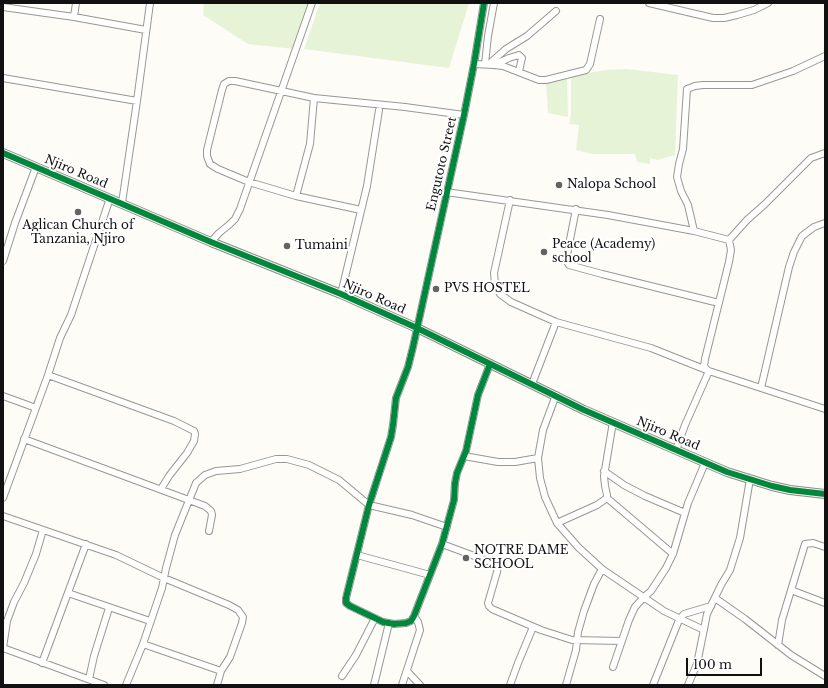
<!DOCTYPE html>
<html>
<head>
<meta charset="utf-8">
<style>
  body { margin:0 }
  #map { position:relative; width:828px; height:688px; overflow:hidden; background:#fdfcf7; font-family:"Libre Baskerville",serif }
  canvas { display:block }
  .frame { position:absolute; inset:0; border:4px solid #111; pointer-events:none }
  .scale { position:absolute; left:686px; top:658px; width:76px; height:18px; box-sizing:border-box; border:2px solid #111; border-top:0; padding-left:5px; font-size:12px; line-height:14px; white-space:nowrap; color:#111; -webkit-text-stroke:3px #fff; paint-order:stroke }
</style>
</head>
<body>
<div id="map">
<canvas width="828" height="688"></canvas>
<div class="frame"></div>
<div class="scale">100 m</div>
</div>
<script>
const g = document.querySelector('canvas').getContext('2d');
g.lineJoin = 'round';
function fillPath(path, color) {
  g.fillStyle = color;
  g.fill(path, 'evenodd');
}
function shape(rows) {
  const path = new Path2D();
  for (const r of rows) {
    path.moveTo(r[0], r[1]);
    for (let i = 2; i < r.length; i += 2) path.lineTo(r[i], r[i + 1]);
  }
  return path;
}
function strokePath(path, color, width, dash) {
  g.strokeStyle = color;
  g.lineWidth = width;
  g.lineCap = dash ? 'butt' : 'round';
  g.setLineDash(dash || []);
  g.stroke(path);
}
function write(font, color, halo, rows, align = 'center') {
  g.font = font + ' "Libre Baskerville",serif';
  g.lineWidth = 4;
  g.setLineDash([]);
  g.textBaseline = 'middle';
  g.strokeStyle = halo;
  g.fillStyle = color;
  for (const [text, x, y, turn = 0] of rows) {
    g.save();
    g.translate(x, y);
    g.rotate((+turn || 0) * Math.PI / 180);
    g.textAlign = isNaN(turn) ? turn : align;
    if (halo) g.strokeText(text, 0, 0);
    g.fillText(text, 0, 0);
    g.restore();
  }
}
fillPath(shape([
  [204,3,309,3,294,49,248,44,203,15],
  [320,3,469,3,449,68,304,49],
  [627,69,678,75,675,155,657,160,650,158,650,164,637,162,635,154,592,154,576,150,579,125,569,124,571,116,571,76,605,70],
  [567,76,568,117,548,113,546,82]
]), '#e7f3d7');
const street = shape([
  [484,3,474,64,464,115,413,347,408,367,396,398,393,425,391,437,369,505,346,598,346,603,350,606,383,622,394,624,406,623,411,621,414,616,442,544,454,500,455,483,457,473,466,451,478,395,490,364],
  [649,3,713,18,724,18,737,15,754,10,768,3],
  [3,7,74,17,146,30],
  [74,17,76,3],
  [474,64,494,65,503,66,539,80,546,80,586,70,590,64,600,19],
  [485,64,488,36,494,3],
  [489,64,506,49,527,36,556,11],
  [494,65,509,58,519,55,522,58,519,71],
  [3,78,137,101],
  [446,192,608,215,694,231,729,240,747,220,765,204,811,158,825,153],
  [296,196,310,144,314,98],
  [510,200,494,273,495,284,500,294,511,302,556,322,651,348,709,371,825,409],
  [122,203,137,101,150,3],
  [576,209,566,260,569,265,602,274,719,303],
  [361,210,296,196,249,182,218,169,210,164,207,156,207,150,222,90,224,84,229,81,235,81,314,98,405,107,464,115],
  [694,231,688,205,681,191,677,177,679,164,683,149,687,89,695,86,703,85,752,85,793,71,825,56],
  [211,242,219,233,230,224,235,219,240,209,312,3],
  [3,261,15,223,36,167],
  [341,294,367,186,379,110],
  [48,375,174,421,194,431,195,434,194,441,187,453,169,476,161,489],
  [532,384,556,322],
  [761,388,789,267,794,252,802,236,814,227,825,223],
  [556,395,543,430,538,458,540,478,545,497,557,523,578,547,602,569,664,611,704,630],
  [3,396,36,408],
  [24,439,205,506,211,511,212,515,209,531],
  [676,450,685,425,709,371,706,369,704,366,705,359,729,262,731,250,729,240],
  [464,456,498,462,515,462,538,458],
  [604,471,624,485,645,496,685,513],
  [3,498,48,375,60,338,71,315,110,198],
  [607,498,673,554],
  [3,516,116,555,164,578,229,605,238,610,243,617,242,623,230,657,221,671,217,685],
  [557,523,597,505,607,498,607,495,605,486,604,476,613,422],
  [442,544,493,563,498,566,497,572,488,603,489,606,492,609,541,630,572,640,622,641],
  [357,555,430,575],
  [791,590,825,603],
  [68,593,150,621],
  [715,598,745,619,791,655,825,676],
  [143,644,221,671],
  [778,645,782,620,805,544,813,543,825,547],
  [3,648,7,621,14,602,24,583,36,554,43,530],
  [3,648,104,685],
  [42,663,86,544],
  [613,667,629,620,635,607,644,597,651,591,666,568,673,554,688,503,705,463],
  [407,671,420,685],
  [342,676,356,655,375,618],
  [89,679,94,656,109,608],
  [126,685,143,644,162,588,166,568,175,535,196,483,205,475,216,471,240,469,276,459,287,459,309,465,339,480,369,505,412,515,447,527],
  [374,685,389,623],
  [402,685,420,630,418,622,414,616],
  [510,685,518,663,533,627],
  [566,685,576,650,578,632,584,611,594,584,602,569],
  [653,685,679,620,684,614,711,606],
  [688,685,697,664,707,614,721,585,730,570,740,538,750,479]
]);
const secondary = shape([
  [3,153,211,242,341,294,417,328,584,410,727,472,772,486,790,490,825,494]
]);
strokePath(street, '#979795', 8);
strokePath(secondary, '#8e8d8b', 10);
strokePath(street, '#fffffe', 6);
strokePath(secondary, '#f6f4eb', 8);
strokePath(shape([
  [484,3,474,64,464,115,413,347,408,367,396,398,393,425,391,437,369,505,346,598,346,603,350,606,383,622,394,624,406,623,411,621,414,616,442,544,454,500,455,483,457,473,466,451,478,395,490,364],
  [3,153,211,242,341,294,417,328,584,410,727,472,772,486,790,490,825,494]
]), '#00873e', 6);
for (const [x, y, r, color] of [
  [559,185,4,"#646362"],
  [78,212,4,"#646362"],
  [287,246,4,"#646362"],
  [544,252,4,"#646362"],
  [436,289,4,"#646362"],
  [466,558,4,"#646362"]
]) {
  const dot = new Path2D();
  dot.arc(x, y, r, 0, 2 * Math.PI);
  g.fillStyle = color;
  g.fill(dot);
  strokePath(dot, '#fff', 1.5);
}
write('12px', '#111', '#fff', [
  ["Engutoto Street",442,164,-77],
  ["Njiro Road",76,172,23],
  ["Njiro Road",374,297,24],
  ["Njiro Road",668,434,23]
]);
write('12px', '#111', '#fff', [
  ["Nalopa School",567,185],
  ["Aglican Church of",78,226,"center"],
  ["Tanzania, Njiro",78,240,"center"],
  ["Peace (Academy)",552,245],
  ["school",552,259],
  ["Tumaini",295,246],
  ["PVS HOSTEL",444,289],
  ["NOTRE DAME",474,551],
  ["SCHOOL",474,565]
], 'left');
</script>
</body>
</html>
